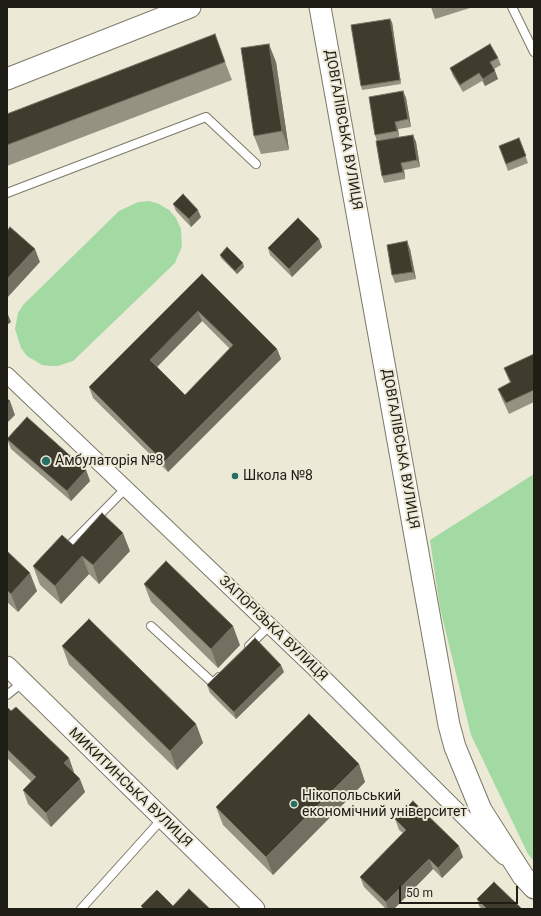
<!DOCTYPE html>
<html>
<head>
<meta charset="utf-8">
<style>
  body { margin:0 }
  #map { position:relative; width:541px; height:916px; overflow:hidden; background:#ede9d7; font-family:Roboto,sans-serif }
  canvas { display:block }
  .frame { position:absolute; inset:0; border:8px solid #1e1d16; pointer-events:none }
  .scale { position:absolute; left:399px; top:886px; width:119px; height:18px; box-sizing:border-box; border:2px solid #1e1d16; border-top:0; padding-left:5px; font-size:12px; line-height:14px; white-space:nowrap; color:#1e1d16; -webkit-text-stroke:3px #ede9d7; paint-order:stroke }
</style>
</head>
<body>
<div id="map">
<canvas width="541" height="916"></canvas>
<div class="frame"></div>
<div class="scale">50 m</div>
</div>
<script>
const g = document.querySelector('canvas').getContext('2d');
g.lineJoin = 'round';
function fillPath(path, color) {
  g.fillStyle = color;
  g.fill(path, 'evenodd');
}
function shape(rows) {
  const path = new Path2D();
  for (const r of rows) {
    path.moveTo(r[0], r[1]);
    for (let i = 2; i < r.length; i += 2) path.lineTo(r[i], r[i + 1]);
  }
  return path;
}
function strokePath(path, color, width, dash) {
  g.strokeStyle = color;
  g.lineWidth = width;
  g.lineCap = dash ? 'butt' : 'round';
  g.setLineDash(dash || []);
  g.stroke(path);
}
function write(font, color, halo, rows, align = 'center') {
  g.font = font + ' Roboto,sans-serif';
  g.lineWidth = 4;
  g.setLineDash([]);
  g.textBaseline = 'middle';
  g.strokeStyle = halo;
  g.fillStyle = color;
  for (const [text, x, y, turn = 0] of rows) {
    g.save();
    g.translate(x, y);
    g.rotate((+turn || 0) * Math.PI / 180);
    g.textAlign = isNaN(turn) ? turn : align;
    if (halo) g.strokeText(text, 0, 0);
    g.fillText(text, 0, 0);
    g.restore();
  }
}
fillPath(shape([
  [149,201,159,204,169,210,176,218,181,229,182,246,175,263,73,361,58,366,50,366,42,365,27,356,21,348,15,329,18,313,23,305,119,211,138,202],
  [534,474,534,861,528,854,471,735,440,608,430,540]
]), '#a3daa3');
const service = shape([
  [512,7,534,52],
  [7,193,206,117,256,164],
  [65,550,126,488],
  [151,626,213,683,219,677],
  [249,646,270,625],
  [7,695,23,682],
  [81,909,162,819]
]);
const minor = shape([
  [7,375,313,667,504,857]
]);
const tertiary = shape([
  [7,666,255,909]
]);
const secondary = shape([
  [320,7,449,725,455,747,481,810,523,876,534,888],
  [7,79,190,7]
]);
strokePath(service, '#7c7969', 10);
strokePath(minor, '#7c7969', 17);
strokePath(tertiary, '#7c7969', 21);
strokePath(secondary, '#7c7969', 23);
strokePath(service, '#fff', 8);
strokePath(minor, '#fff', 15);
strokePath(tertiary, '#fff', 19);
strokePath(secondary, '#fff', 21);
fillPath(shape([
  [431,7,473,7,435,19],
  [392,22,401,84,362,90,361,86],
  [498,58,501,65,494,69,498,79,485,86,482,81,463,92,453,76,450,68],
  [225,62,232,80,7,166,7,114],
  [276,62,289,150,261,154,254,136],
  [403,91,406,98,411,127,398,129,399,137,413,135,416,142,420,167,404,170,405,179,384,183,382,176,377,141,375,135],
  [519,138,528,163,508,171,499,146],
  [173,204,201,217,191,227,176,211],
  [319,239,322,247,292,277,270,255,268,248],
  [410,249,416,279,395,283,392,275],
  [220,255,244,267,237,274,221,258],
  [202,274,277,349,281,359,168,472,93,398,89,387],
  [202,321,230,349,185,395,157,367],
  [534,354,534,402,509,414,502,399,498,389,510,383,504,368],
  [7,439,86,470,90,481,71,501,11,449],
  [73,545,130,551,99,584,89,574,61,604,40,585,33,566],
  [7,551,37,591,18,612,7,602],
  [144,584,240,645,218,668,151,602],
  [62,646,196,724,203,743,177,770,69,665],
  [284,672,236,719,210,693,207,685],
  [7,707,69,758,73,772,85,792,51,827,28,804,23,790,31,781,7,758],
  [359,764,365,782,273,875,223,825,216,807],
  [395,819,463,857,442,878,433,869,394,909,386,909,364,887,360,877,403,833,399,830],
  [477,899,522,909,482,909,479,906]
]), '#969282');
fillPath(shape([
  [390,19,392,22,401,84,400,80],
  [269,44,276,62,289,150,282,131],
  [495,71,498,79,485,86,483,79],
  [403,91,406,98,411,127,408,119],
  [395,122,398,129,399,138,397,131],
  [413,135,416,142,420,167,417,160],
  [401,163,404,170,405,179,403,172],
  [198,210,201,217,191,227,189,219],
  [319,239,322,247,292,277,289,269],
  [407,241,410,249,416,279,413,272],
  [35,249,40,262,7,298,7,279],
  [243,263,244,267,237,274,235,271],
  [198,311,202,321,154,370,150,360],
  [7,312,11,322,7,325],
  [277,349,281,359,168,472,164,462],
  [10,401,15,415,7,423,7,404],
  [86,470,90,481,71,501,67,491],
  [123,533,130,551,99,584,93,565],
  [82,556,89,574,61,604,55,586],
  [30,573,37,591,18,612,11,594],
  [233,626,240,645,218,668,211,649],
  [281,665,284,672,236,719,234,712],
  [196,724,203,743,177,770,170,751],
  [69,758,74,772,69,777,64,763],
  [359,764,365,782,273,875,266,857],
  [80,779,85,792,51,827,46,813],
  [459,846,463,857,442,878,438,868],
  [429,859,433,869,394,909,388,909,386,902]
]), '#737061');
const building = shape([
  [390,19,400,80,361,86,351,25,390,19],
  [215,34,225,62,7,145,7,114,215,34],
  [269,44,282,131,254,136,241,48,269,44],
  [490,44,498,58,490,62,495,71,483,79,479,73,460,85,450,68,490,44],
  [403,91,408,119,395,122,397,131,375,135,369,97,403,91],
  [413,135,417,160,401,163,403,172,382,176,376,141,413,135],
  [519,138,526,156,506,164,499,146,519,138],
  [183,194,198,210,189,219,173,204,183,194],
  [298,218,319,239,289,269,268,248,298,218],
  [10,227,35,249,7,279,7,231,10,227],
  [407,241,413,272,392,275,387,245,407,241],
  [227,247,243,263,235,271,220,255,227,247],
  [202,274,277,349,164,462,89,387,202,274],
  [198,311,233,345,185,395,150,360,198,311],
  [534,354,534,390,506,403,498,389,511,382,504,368,534,354],
  [7,399,10,401,7,404,7,399],
  [27,417,86,470,67,491,7,439,27,417],
  [102,513,123,533,93,565,82,556,55,586,33,566,62,535,73,545,102,513],
  [7,551,30,573,11,594,7,590,7,551],
  [166,561,233,626,211,649,144,584,166,561],
  [89,619,196,724,170,751,62,646,89,619],
  [255,638,281,665,234,712,207,685,255,638],
  [7,707,11,711,16,707,69,758,64,763,80,779,46,813,23,790,36,777,7,749,7,707],
  [309,714,359,764,266,857,216,807,309,714],
  [413,801,459,846,438,868,429,859,386,902,360,877,406,830,395,819,413,801],
  [494,882,522,909,487,909,477,899,494,882],
  [189,889,210,909,144,909,141,906,157,890,173,906,189,889]
]);
fillPath(building, '#3f3c2e');
strokePath(building, '#737061', 1);
for (const [x, y, r, color] of [
  [46,461,5,"#276e64"],
  [235,476,4,"#276e64"],
  [294,804,4,"#276e64"]
]) {
  const dot = new Path2D();
  dot.arc(x, y, r, 0, 2 * Math.PI);
  g.fillStyle = color;
  g.fill(dot);
  strokePath(dot, '#ede9d7', 1.5);
}
write('14px', '#1e1d16', '#ede9d7', [
  ["ДОВГАЛІВСЬКА ВУЛИЦЯ",343,130,80],
  ["ДОВГАЛІВСЬКА ВУЛИЦЯ",400,449,80],
  ["ЗАПОРІЗЬКА ВУЛИЦЯ",273,629,44],
  ["МИКИТИНСЬКА ВУЛИЦЯ",130,788,44]
]);
write('14px', '#1e1d16', '#ede9d7', [
  ["Амбулаторія №8",55,461],
  ["Школа №8",243,476],
  ["Нікопольський",302,796],
  ["економічний університет",302,812]
], 'left');
</script>
</body>
</html>
